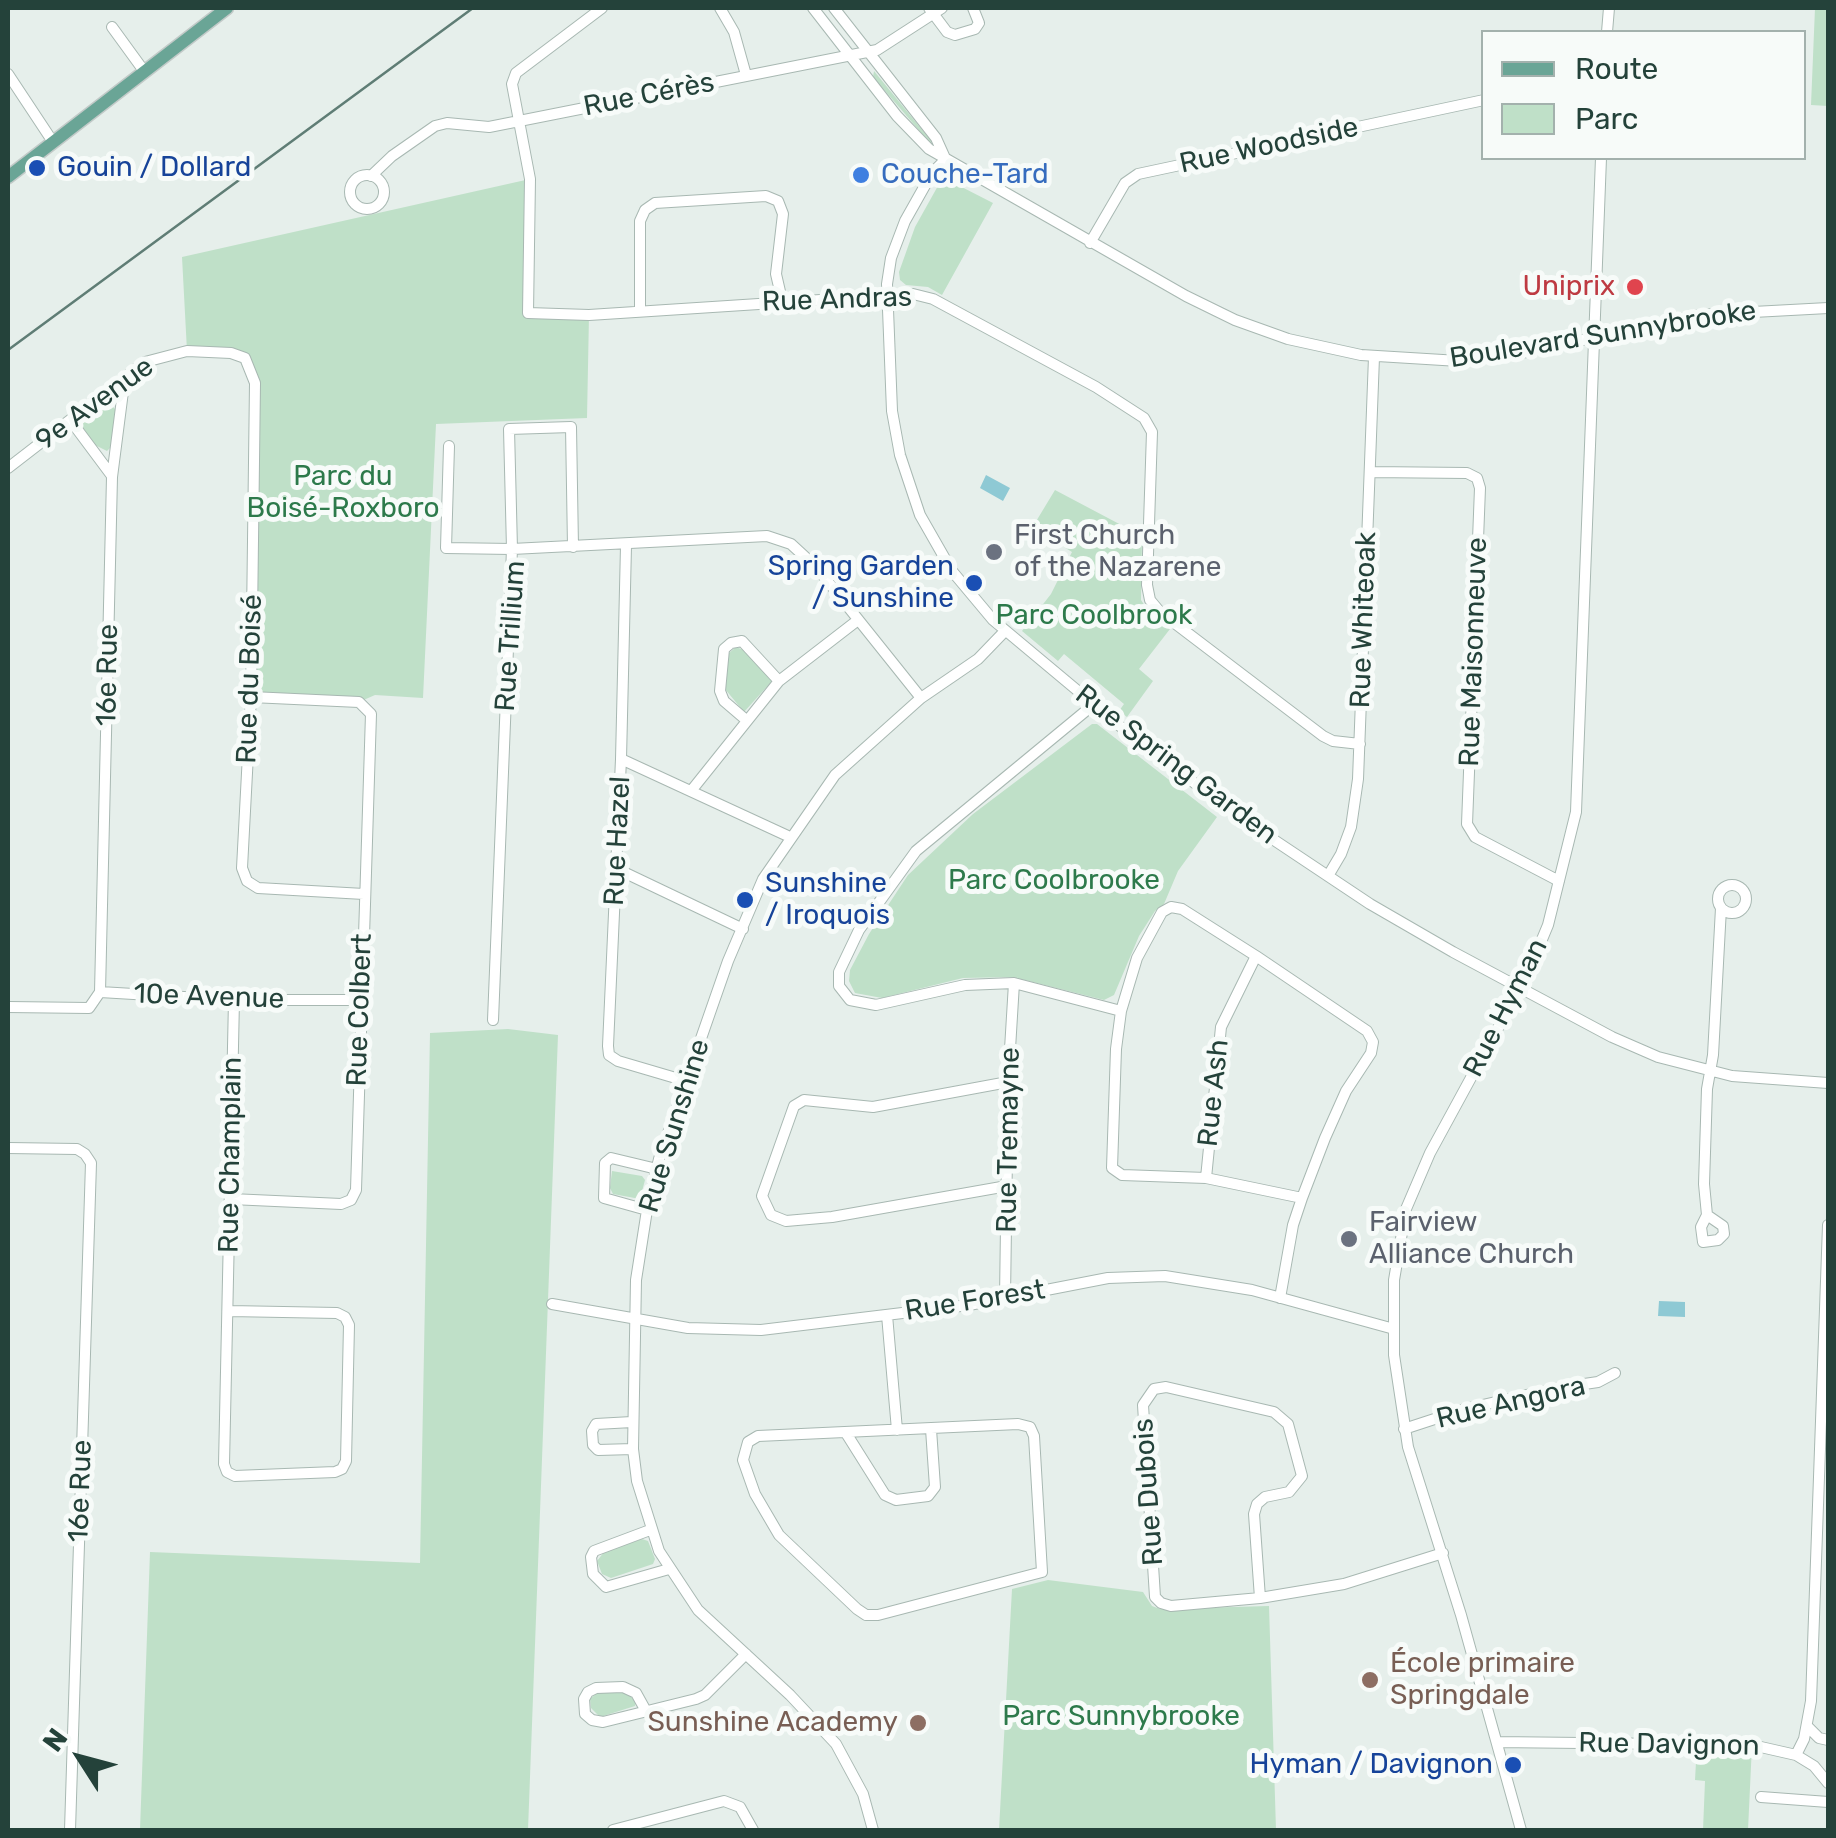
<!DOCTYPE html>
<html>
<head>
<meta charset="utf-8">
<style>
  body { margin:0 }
  #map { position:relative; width:1836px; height:1838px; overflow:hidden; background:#e6efeb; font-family:Rubik,sans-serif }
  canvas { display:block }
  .frame { position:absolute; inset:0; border:10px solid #24423a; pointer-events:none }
  .legend { position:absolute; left:1481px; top:30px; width:325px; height:130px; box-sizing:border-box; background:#f7fbf9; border:2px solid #a3b1ad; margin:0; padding:12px 18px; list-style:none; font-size:30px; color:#24423a }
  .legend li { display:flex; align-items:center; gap:20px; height:50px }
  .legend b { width:50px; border:2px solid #a3b1ad }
  .north { position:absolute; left:30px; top:1708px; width:100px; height:100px; -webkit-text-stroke:8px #f7fbf9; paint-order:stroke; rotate:306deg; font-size:28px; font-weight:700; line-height:40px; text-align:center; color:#24423a }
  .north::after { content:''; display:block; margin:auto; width:35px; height:45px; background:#24423a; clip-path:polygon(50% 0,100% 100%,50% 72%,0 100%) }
</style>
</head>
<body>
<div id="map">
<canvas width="1836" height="1838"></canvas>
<div class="frame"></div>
<ul class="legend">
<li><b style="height:12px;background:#6aa596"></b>Route</li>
<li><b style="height:28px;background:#bfe0c8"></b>Parc</li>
</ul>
<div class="north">N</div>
</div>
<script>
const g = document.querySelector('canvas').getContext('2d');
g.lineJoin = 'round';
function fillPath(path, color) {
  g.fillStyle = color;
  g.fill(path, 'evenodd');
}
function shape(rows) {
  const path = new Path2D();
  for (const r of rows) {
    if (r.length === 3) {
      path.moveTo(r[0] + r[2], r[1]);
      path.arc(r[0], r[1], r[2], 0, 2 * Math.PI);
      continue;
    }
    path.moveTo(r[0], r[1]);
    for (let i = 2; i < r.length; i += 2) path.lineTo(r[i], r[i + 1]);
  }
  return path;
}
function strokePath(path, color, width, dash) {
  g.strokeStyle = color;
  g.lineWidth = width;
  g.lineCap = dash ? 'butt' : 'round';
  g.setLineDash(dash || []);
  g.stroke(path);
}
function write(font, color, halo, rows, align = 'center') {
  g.font = font + ' Rubik,sans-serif';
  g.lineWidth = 10;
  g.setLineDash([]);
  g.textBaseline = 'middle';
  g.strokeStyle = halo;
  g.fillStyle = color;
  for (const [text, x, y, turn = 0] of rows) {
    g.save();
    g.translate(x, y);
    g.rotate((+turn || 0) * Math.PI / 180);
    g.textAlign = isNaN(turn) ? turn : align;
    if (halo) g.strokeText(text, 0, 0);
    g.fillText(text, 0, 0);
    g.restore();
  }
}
fillPath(shape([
  [1815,8,1828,8,1828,106,1811,105],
  [874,71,932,142,930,143,873,77],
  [530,179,528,313,589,315,587,418,436,424,423,698,375,695,359,702,251,697,255,383,245,357,187,351,182,257],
  [948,180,993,203,942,295,928,287,906,285,900,280,899,272,915,227,939,184],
  [101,402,108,402,116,410,111,447,107,451,93,444,81,424],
  [1055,490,1142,536,1141,600,1149,612,1170,629,1139,669,1153,681,1127,717,1119,711,1124,704,1064,654,1058,661,1022,631,1051,594,1072,552,1032,528],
  [736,647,749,652,773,680,744,712,725,689,728,654],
  [1092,724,1097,724,1217,817,1178,871,1164,904,1155,911,1139,936,1114,995,1104,1000,1013,977,963,978,882,998,855,993,849,981,850,970,869,934,908,875,973,814],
  [508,1029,558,1035,528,1830,140,1830,150,1552,420,1563,430,1033],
  [612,1171,642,1176,645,1180,640,1199,613,1194,610,1188],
  [642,1539,648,1541,655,1559,653,1564,611,1578,602,1574,597,1561,604,1552],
  [1048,1580,1143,1592,1152,1606,1160,1609,1269,1606,1276,1830,999,1830,1012,1589],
  [597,1693,627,1693,636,1702,635,1706,600,1717,591,1708,590,1699],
  [1697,1744,1752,1745,1748,1830,1703,1830,1705,1781,1695,1780]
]), '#bfe0c8');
fillPath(shape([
  [986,475,1010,488,1003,501,980,488],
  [1659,1301,1685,1302,1685,1317,1658,1316]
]), '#8ec9d4');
const minor = shape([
  [602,8,516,73,512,84,530,179,528,313,589,315,913,294,933,299,1096,387,1144,418,1152,432,1147,585,1150,600,1160,612,1323,736,1333,741,1360,744],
  [720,8,734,32,746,75],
  [813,8,897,116,929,149,1186,296,1235,320,1288,339,1361,355,1459,361,1527,352,1697,315,1828,308],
  [834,8,936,138,945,158],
  [929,8,947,32,955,35,975,29,979,23,973,8],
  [112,27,144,71],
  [1607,32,1609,8],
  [8,74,53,142],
  [946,159,932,173,905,221,891,258,887,284,892,411,900,455,920,515,952,571,993,620,1139,742,1250,824,1370,904,1453,952,1612,1037,1658,1057,1732,1076,1828,1083],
  [367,192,17],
  [371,176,392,156,435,126,447,123,489,127,877,50,942,8],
  [1090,243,1125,183,1138,174,1484,100],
  [640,311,640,221,645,210,655,203,766,196,778,201,783,214,776,274,782,300],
  [71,421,112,476],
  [449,446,446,548,512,549,509,429,571,427,573,547],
  [8,468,145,362,187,351,231,353,245,358,255,383,251,697,242,868,247,881,258,888,364,894],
  [1370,472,1467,473,1477,478,1480,488,1467,824,1475,837,1559,881],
  [626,546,621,759,608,1046,609,1055,618,1061,686,1081],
  [779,681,858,620],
  [1093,705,916,851,859,930,839,972,839,986,850,1000,876,1005,965,985,1014,983,1121,1011],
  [621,759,790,837],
  [691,791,779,681,742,641,731,643,724,649,720,691,724,701,745,719],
  [617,869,743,929],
  [1328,876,1341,854,1351,827,1358,779,1374,357],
  [1732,899,14],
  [100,992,234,1000,360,1000],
  [8,1007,89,1008,100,992,112,477,125,376],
  [493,1020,512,549,767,536,791,544,817,568,921,698],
  [8,1148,77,1149,85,1154,91,1163,70,1830],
  [1206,1178,1221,1027,1256,956],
  [1007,1186,832,1217,786,1221,771,1215,762,1196,794,1106,804,1100,873,1107,1008,1082],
  [231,1199,341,1204,351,1200,356,1190,371,714,359,702,251,697],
  [647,1210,604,1198,605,1163,611,1158,657,1169],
  [1707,1215,1723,1226,1724,1234,1718,1240,1703,1242,1701,1227,1707,1215,1704,1184,1707,1089,1713,1055,1721,908],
  [1005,1298,1008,1082,1014,983],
  [1280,1298,1293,1225,1302,1198,1325,1138,1346,1091,1371,1053,1373,1042,1367,1031,1256,956,1182,909,1171,907,1162,912,1137,958,1121,1011,1116,1049,1112,1168,1122,1175,1206,1178,1302,1198],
  [552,1304,688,1328,761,1330,969,1305,1108,1278,1165,1276,1252,1290,1394,1329],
  [229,1311,337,1313,345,1317,349,1325,346,1461,342,1469,335,1472,235,1476,227,1472,224,1464,234,1000],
  [887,1315,897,1430],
  [632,1422,596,1424,592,1431,593,1445,598,1450,633,1449],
  [1018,1424,1030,1427,1034,1436,1042,1572,878,1615,866,1615,857,1609,779,1535,755,1494,743,1460,748,1442,758,1436,1018,1424],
  [1404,1429,1465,1409,1557,1388,1598,1382,1615,1373],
  [846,1433,885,1495,896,1500,928,1496,935,1487,931,1429],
  [650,1530,594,1551,591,1557,593,1574,606,1587,669,1569],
  [1260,1598,1254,1514,1257,1504,1265,1497,1289,1492,1302,1476,1288,1424,1274,1412,1166,1387,1154,1389,1143,1405,1155,1597,1161,1603,1171,1606,1260,1598,1344,1584,1443,1553],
  [646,1711,636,1693,623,1687,596,1688,588,1692,584,1699,585,1714,592,1720,603,1722,696,1699,705,1695,746,1654],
  [1807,1726,1819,1738,1828,1740],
  [1497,1742,1752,1745,1796,1755,1814,1766,1828,1783],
  [1796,1755,1804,1739,1811,1701,1828,1225],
  [1761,1797,1828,1802],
  [613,1830,724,1801,740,1807,753,1830],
  [873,1830,863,1794,836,1744,790,1695,698,1610,659,1551,637,1481,633,1449,636,1280,647,1210,659,1159,728,961,763,879,835,775,921,698,978,659,1005,631],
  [1521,1830,1461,1615,1408,1447,1394,1355,1394,1280,1406,1209,1430,1153,1528,973,1548,925,1576,812,1601,158]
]);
const major = shape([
  [8,177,227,8]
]);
strokePath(minor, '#a8b8b2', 12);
strokePath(major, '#c2cac8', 15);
strokePath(minor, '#fff', 10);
strokePath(major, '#6aa596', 12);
strokePath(shape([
  [8,350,473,8]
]), '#5f7d75', 2.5);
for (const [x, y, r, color] of [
  [37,168,10,"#1a4fb4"],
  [861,175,10,"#3f7fe0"],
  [1635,287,10,"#e0444e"],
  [994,552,10,"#6b7280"],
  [974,583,10,"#1a4fb4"],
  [745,900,10,"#1a4fb4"],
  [1349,1239,10,"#6b7280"],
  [1370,1680,10,"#8d6e63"],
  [918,1723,10,"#8d6e63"],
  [1513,1765,10,"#1a4fb4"]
]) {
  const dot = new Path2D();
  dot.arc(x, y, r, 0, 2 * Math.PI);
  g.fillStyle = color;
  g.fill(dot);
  strokePath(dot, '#f7fbf9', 4);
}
write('28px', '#24423a', '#f7fbf9', [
  ["Rue Cérès",649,95,-11],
  ["Rue Woodside",1269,146,-12],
  ["Rue Andras",837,300,-2],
  ["Boulevard Sunnybrooke",1603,335,-9],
  ["9e Avenue",95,404,-36],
  ["Rue Whiteoak",1364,620,-88],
  ["Rue Trillium",511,636,-86],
  ["Rue Maisonneuve",1474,652,-88],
  ["16e Rue",108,675,-89],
  ["Rue du Boisé",250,679,-88],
  ["Rue Spring Garden",1176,765,37],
  ["Rue Hazel",618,841,-87],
  ["10e Avenue",209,997,2],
  ["Rue Hyman",1506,1008,-63],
  ["Rue Colbert",360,1010,-88],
  ["Rue Ash",1214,1093,-84],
  ["Rue Sunshine",675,1126,-73],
  ["Rue Tremayne",1009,1140,-89],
  ["Rue Champlain",231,1155,-89],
  ["Rue Forest",975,1301,-9],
  ["Rue Angora",1511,1403,-13],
  ["16e Rue",81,1491,-88],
  ["Rue Dubois",1149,1492,-94],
  ["Rue Davignon",1669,1745,1]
]);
write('28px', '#164399', '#f7fbf9', [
  ["Gouin / Dollard",57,168],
  ["Spring Garden",954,567,"right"],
  ["/ Sunshine",954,599,"right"],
  ["Sunshine",765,884],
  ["/ Iroquois",765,916],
  ["Hyman / Davignon",1493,1765,"right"]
], 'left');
write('28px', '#366cbe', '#f7fbf9', [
  ["Couche-Tard",881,175]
], 'left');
write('28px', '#be3a42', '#f7fbf9', [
  ["Uniprix",1615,287]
], 'right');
write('28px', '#2d7a4b', '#f7fbf9', [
  ["Parc du",343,477],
  ["Boisé-Roxboro",343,509],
  ["Parc Coolbrook",1094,616],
  ["Parc Coolbrooke",1054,881],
  ["Parc Sunnybrooke",1121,1717]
]);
write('28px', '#5b616d', '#f7fbf9', [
  ["First Church",1014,536],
  ["of the Nazarene",1014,568],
  ["Fairview",1369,1223],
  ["Alliance Church",1369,1255]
], 'left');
write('28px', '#785e54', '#f7fbf9', [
  ["École primaire",1390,1664],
  ["Springdale",1390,1696],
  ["Sunshine Academy",898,1723,"right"]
], 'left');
</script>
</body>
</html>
